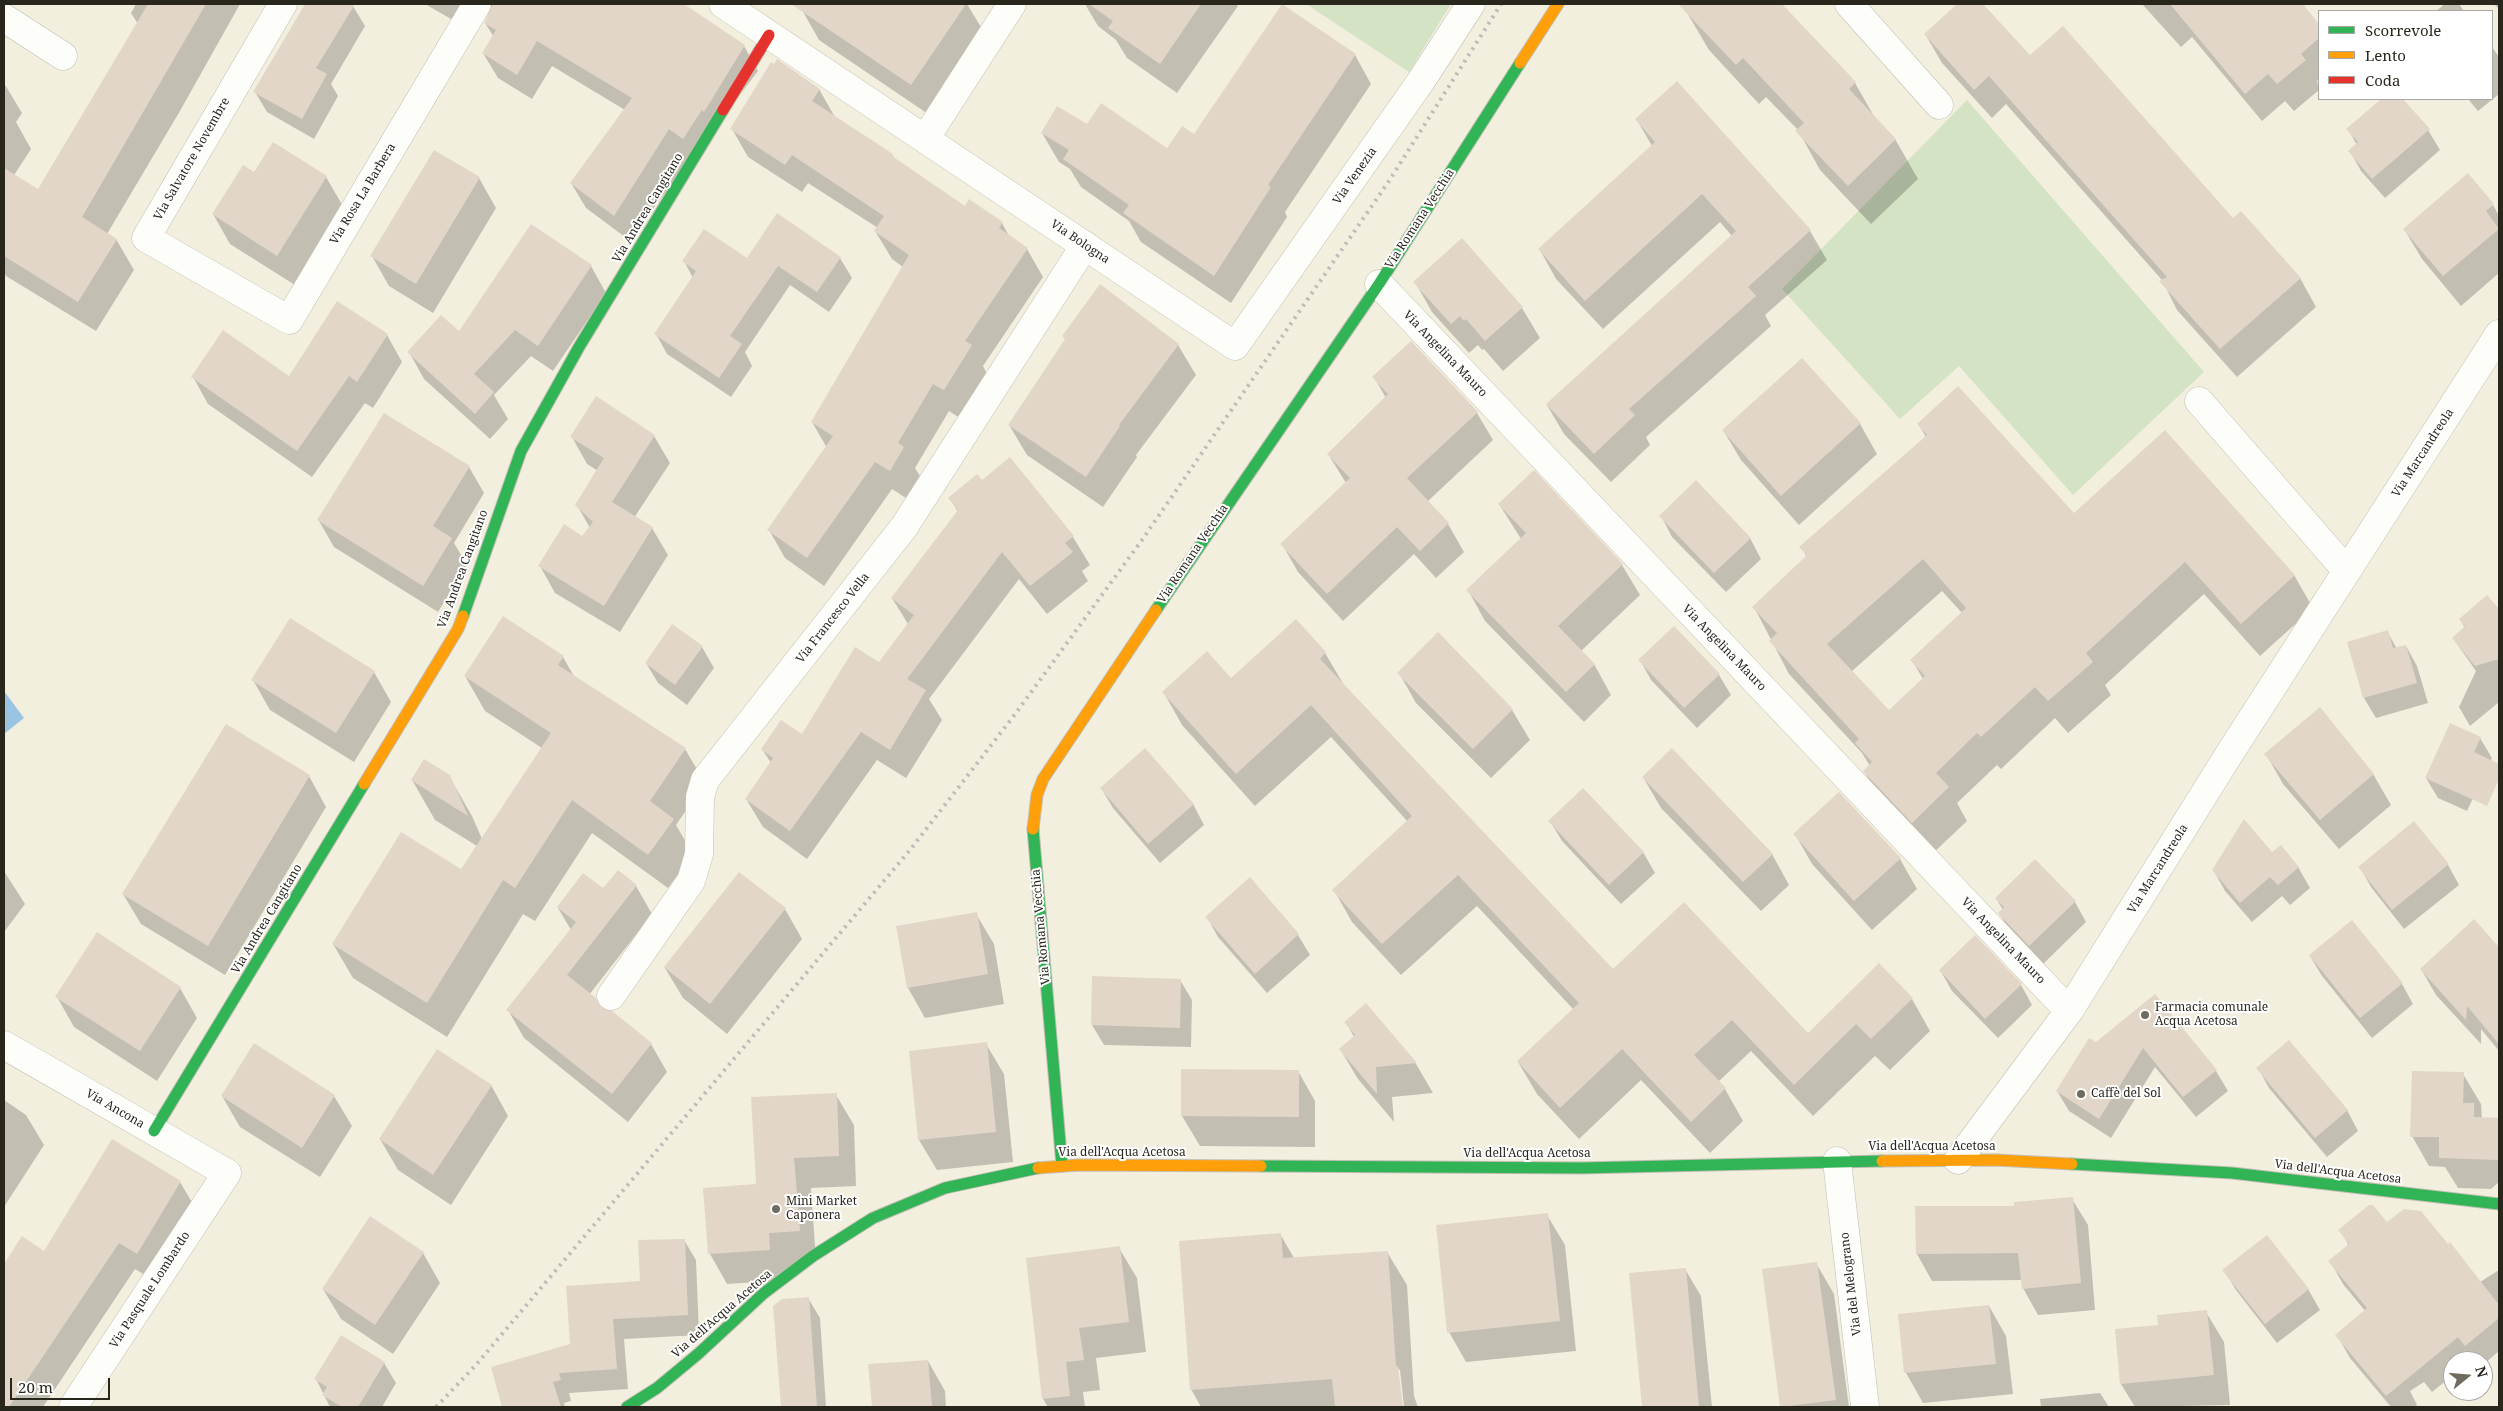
<!DOCTYPE html>
<html>
<head>
<meta charset="utf-8">
<style>
  body { margin:0 }
  #map { position:relative; width:2503px; height:1411px; overflow:hidden; background:#f3efdf; font-family:"Noto Serif",serif }
  canvas { display:block }
  .frame { position:absolute; inset:0; border:5px solid #29261c; pointer-events:none }
  .legend { position:absolute; left:2318px; top:10px; width:175px; height:90px; box-sizing:border-box; background:#fff; border:1px solid #a9a8a4; margin:0; padding:6px 9px; list-style:none; font-size:15px; color:#29261c }
  .legend li { display:flex; align-items:center; gap:10px; height:25px }
  .legend b { width:25px; border:1px solid #a9a8a4 }
  .north { position:absolute; left:2443px; top:1351px; width:50px; height:50px; box-sizing:border-box; background:#fff; border:1px solid #a9a8a4; border-radius:50%; rotate:73deg; font-size:14px; font-weight:700; line-height:20px; text-align:center; color:#29261c }
  .north::after { content:''; display:block; margin:auto; width:18px; height:22px; background:#706c60; clip-path:polygon(50% 0,100% 100%,50% 72%,0 100%) }
  .scale { position:absolute; left:10px; top:1378px; width:100px; height:22px; box-sizing:border-box; border:2px solid #29261c; border-top:0; padding-left:6px; font-size:15px; line-height:18px; white-space:nowrap; color:#29261c; -webkit-text-stroke:4px #fff; paint-order:stroke }
</style>
</head>
<body>
<div id="map">
<canvas width="2503" height="1411"></canvas>
<div class="frame"></div>
<ul class="legend">
<li><b style="height:6px;background:#30b455"></b>Scorrevole</li>
<li><b style="height:6px;background:#ff9f0a"></b>Lento</li>
<li><b style="height:6px;background:#e5322d"></b>Coda</li>
</ul>
<div class="north">N</div>
<div class="scale">20 m</div>
</div>
<script>
const g = document.querySelector('canvas').getContext('2d');
g.lineJoin = 'round';
function fillPath(path, color) {
  g.fillStyle = color;
  g.fill(path, 'evenodd');
}
function shape(rows) {
  const path = new Path2D();
  for (const r of rows) {
    path.moveTo(r[0], r[1]);
    for (let i = 2; i < r.length; i += 2) path.lineTo(r[i], r[i + 1]);
  }
  return path;
}
function strokePath(path, color, width, dash) {
  g.strokeStyle = color;
  g.lineWidth = width;
  g.lineCap = dash ? 'butt' : 'round';
  g.setLineDash(dash || []);
  g.stroke(path);
}
function write(font, color, halo, rows, align = 'center') {
  g.font = font + ' "Noto Serif",serif';
  g.lineWidth = 4;
  g.setLineDash([]);
  g.textBaseline = 'middle';
  g.strokeStyle = halo;
  g.fillStyle = color;
  for (const [text, x, y, turn = 0] of rows) {
    g.save();
    g.translate(x, y);
    g.rotate((+turn || 0) * Math.PI / 180);
    g.textAlign = isNaN(turn) ? turn : align;
    if (halo) g.strokeText(text, 0, 0);
    g.fillText(text, 0, 0);
    g.restore();
  }
}
fillPath(shape([
  [1306,4,1451,4,1409,72],
  [1967,100,2204,372,2073,495,1959,366,1900,419,1782,289]
]), '#d3e3c3');
fillPath(shape([
  [4,691,24,718,4,734]
]), '#99c5e2');
fillPath(shape([
  [136,4,240,4,180,111,107,234,116,239,134,270,96,331,6,276,4,271,4,221,27,184,38,191,138,24,131,13],
  [307,4,349,4,353,6,365,26,331,84,338,96,314,139,267,112,255,92],
  [425,4,681,4,744,46,758,71,629,240,586,208,571,183,625,110,552,66,532,99,498,78,483,53,494,37,485,23,490,14,483,16,472,31],
  [806,4,967,4,984,32,928,114,819,40,802,10],
  [1085,4,1236,4,1238,6,1177,93,1127,58,1116,40,1098,26],
  [1694,4,1775,4,1855,83,1875,118,1895,139,1918,179,1871,224,1820,170,1798,130,1766,97,1759,104,1709,50,1686,11],
  [1958,4,1981,4,2030,57,2233,220,2300,278,2316,307,2237,377,2177,310,2162,280,2006,104,1992,118,1942,63,1925,34],
  [2142,4,2301,4,2319,26,2319,79,2317,81,2319,90,2294,111,2285,101,2262,121,2192,37,2181,47],
  [2445,4,2459,4,2464,11,2436,11],
  [2494,4,2499,4,2499,7,2498,8],
  [2492,47,2499,57,2499,94,2478,111,2468,99,2492,99],
  [1355,55,1371,84,1285,212,1287,217,1231,303,1141,242,1129,221,1081,187,1070,169,1059,162,1042,133,1087,126,1167,150],
  [4,83,22,113,16,122,31,149,9,183,4,180],
  [1677,83,1810,231,1827,260,1765,315,1771,326,1646,437,1650,445,1611,482,1564,434,1547,405,1732,236,1720,222,1603,329,1556,279,1540,250,1652,146,1637,120],
  [819,89,836,119,892,155,895,159,965,207,970,201,1002,223,1010,238,1027,249,1043,277,983,366,987,374,960,418,949,411,915,468,920,476,906,498,892,489,824,586,785,558,769,530,827,448,812,422,903,267,892,259,875,231,878,228,808,183,802,192,748,157,732,129],
  [2383,99,2401,99,2428,130,2440,150,2385,198,2361,171,2350,151,2357,145,2348,129],
  [274,144,326,177,344,208,295,285,230,244,213,214,255,174],
  [479,178,496,208,433,313,389,286,372,256],
  [2493,205,2499,216,2499,273,2461,306,2422,259,2404,229],
  [1462,240,1522,308,1540,338,1503,371,1484,349,1482,350,1478,345,1469,353,1432,312,1415,282],
  [840,258,852,278,829,312,790,285,745,352,752,366,731,397,667,354,656,334,693,278,684,261],
  [591,266,606,293,553,371,531,356,494,395,508,419,490,439,424,379,409,352,459,332],
  [387,335,402,362,373,408,365,403,312,477,208,404,193,377,289,378],
  [1063,336,1178,345,1196,375,1136,455,1137,457,1103,507,1027,455,1009,425,1066,340],
  [1374,377,1477,413,1493,440,1427,502,1448,524,1464,552,1436,578,1414,554,1343,621,1298,572,1282,544,1346,483,1328,454,1386,398],
  [1860,424,1877,454,1799,525,1741,460,1723,430],
  [1919,425,2074,515,2294,575,2313,608,2260,656,2204,594,2105,685,2111,695,2068,733,2055,718,2001,769,1997,765,1957,803,1967,821,1931,855,1883,804,1864,771,1870,766,1862,753,1789,674,1754,607,1807,557,1801,547,1926,437],
  [1942,591,1962,613,1912,660,1923,679,1889,712,1851,672],
  [654,436,670,463,634,518,652,528,668,555,620,632,555,593,540,566,582,538,590,528,577,505,598,471,587,464,572,437],
  [1010,459,1073,537,1090,565,1082,571,1088,581,1047,614,1019,579,929,699,942,720,906,778,877,760,807,859,763,827,746,799,771,763,762,749,802,736,879,663,908,624,892,598,958,512,950,498,982,482],
  [469,467,484,493,454,543,467,565,438,612,334,547,319,521],
  [1534,472,1622,565,1640,595,1581,651,1594,664,1611,695,1584,722,1485,621,1468,590,1521,539,1499,504],
  [1661,516,1750,538,1761,559,1726,592,1672,537],
  [2487,597,2499,611,2499,702,2470,726,2459,707,2476,671,2453,638,2465,628,2460,619],
  [1296,621,1325,653,1344,685,1613,971,1808,1035,1912,999,1930,1031,1890,1070,1875,1056,1813,1116,1751,1051,1718,1082,1725,1089,1743,1121,1710,1153,1641,1080,1579,1139,1537,1094,1518,1062,1574,1010,1477,906,1401,975,1352,922,1334,890,1408,822,1331,737,1255,806,1182,725,1164,693,1231,680],
  [672,626,702,647,714,668,687,705,658,683,646,663],
  [1673,628,1719,675,1731,695,1697,728,1651,680,1640,660],
  [2387,631,2397,649,2406,646,2417,666,2428,703,2376,718,2364,698],
  [563,657,575,678,685,749,705,783,676,825,693,854,668,888,592,833,535,921,523,914,447,1037,353,978,333,944,462,870,477,846,435,820,412,780,449,776,472,816,482,839,542,748,485,711,465,676],
  [374,672,391,702,354,762,270,710,253,680],
  [1399,673,1512,710,1530,740,1491,778,1416,703],
  [2480,738,2492,758,2467,811,2438,798,2426,778],
  [2266,754,2373,774,2391,805,2339,849,2283,784],
  [309,776,326,807,225,975,141,924,123,894],
  [1643,777,1772,854,1789,885,1761,911,1661,808],
  [1101,788,1193,804,1204,825,1160,863,1113,808],
  [1550,821,1643,852,1655,873,1621,904,1562,841],
  [2413,823,2448,865,2459,885,2404,929,2371,887,2360,867],
  [1795,834,1900,859,1917,889,1872,930,1812,864],
  [2272,853,2298,867,2310,888,2290,905,2282,896,2252,922,2225,891,2214,871],
  [4,871,25,904,4,932],
  [1250,879,1298,935,1310,955,1267,993,1218,937,1207,917],
  [636,886,652,914,589,995,601,1010,651,1044,667,1072,628,1122,524,1038,508,1010,571,930,558,908,603,890],
  [1996,898,2075,902,2086,922,2041,966,2011,933,1999,913,2003,910],
  [785,909,802,939,727,1034,683,998,665,968],
  [976,914,994,944,1004,1004,925,1018,908,988,897,927],
  [2474,921,2499,949,2499,1051,2481,1029,2481,1044,2436,995,2421,969],
  [2310,956,2402,984,2413,1004,2372,1038,2322,976],
  [1940,970,2021,985,2032,1005,1998,1038,1952,991],
  [1180,980,1192,1000,1191,1047,1104,1045,1092,1025],
  [180,988,197,1018,157,1081,74,1027,57,997],
  [2155,995,2216,1071,2228,1091,2196,1117,2155,1067,2111,1138,2069,1111,2057,1091],
  [1366,1005,1416,1064,1433,1093,1392,1097,1394,1122,1358,1079,1340,1049,1354,1037,1346,1022],
  [986,1044,1004,1074,1013,1162,937,1170,919,1140,910,1052],
  [2258,1068,2347,1110,2358,1131,2327,1157,2269,1088],
  [1298,1071,1315,1101,1315,1147,1200,1146,1182,1116],
  [2463,1074,2481,1104,2482,1119,2499,1119,2499,1182,2491,1189,2458,1188,2445,1167,2429,1166,2412,1136],
  [491,1085,508,1116,451,1205,398,1170,380,1139],
  [836,1095,854,1125,856,1186,811,1188,816,1261,787,1280,727,1284,710,1254,704,1189,757,1185],
  [222,1096,334,1096,352,1126,320,1177,240,1127],
  [4,1100,26,1115,44,1145,4,1207],
  [180,1182,196,1209,153,1280,135,1269,43,1407,4,1407,4,1266,23,1238,45,1253],
  [2072,1199,2088,1225,2095,1310,2038,1315,2023,1288,2022,1280,1932,1281,1917,1254,1916,1207,2015,1207],
  [1547,1215,1565,1245,1576,1351,1466,1362,1449,1332],
  [2387,1224,2480,1282,2499,1270,2499,1351,2483,1365,2483,1361,2472,1359,2453,1361,2453,1375,2432,1392,2424,1382,2410,1391,2417,1405,2414,1407,2391,1407,2350,1358,2337,1335,2366,1312,2343,1284,2330,1261,2349,1246,2340,1230],
  [1280,1234,1294,1258,1387,1252,1407,1285,1414,1396,1418,1407,1404,1407,1400,1370,1397,1368,1401,1407,1201,1407,1191,1389],
  [684,1240,696,1260,699,1335,624,1339,628,1389,569,1393,571,1401,564,1403,565,1407,503,1407,492,1368,571,1345],
  [1119,1248,1137,1278,1146,1352,1096,1358,1100,1390,1083,1392,1085,1407,1048,1407,1043,1399],
  [423,1253,440,1283,393,1354,341,1319,323,1289],
  [1816,1263,1834,1294,1849,1407,1782,1407,1763,1270],
  [1685,1269,1701,1296,1712,1407,1643,1407,1630,1274],
  [2224,1270,2308,1289,2320,1310,2277,1343,2236,1290],
  [808,1298,820,1318,826,1407,782,1407,774,1307],
  [1989,1306,2006,1336,2013,1394,1923,1403,1906,1373,1899,1315],
  [2206,1312,2224,1342,2230,1405,2135,1407,2121,1384,2159,1327],
  [928,1361,945,1391,946,1407,873,1407,870,1365],
  [384,1363,396,1383,382,1407,330,1407,316,1379],
  [2100,1393,2109,1407,2041,1407,2040,1399]
]), '#0003');
fillPath(shape([
  [148,4,206,4,82,217,117,239,78,302,4,256,4,168,38,189],
  [305,4,355,4,316,68,327,74,302,119,253,92],
  [493,4,684,4,745,45,704,112,702,110,683,139,669,129,614,216,570,183,632,98,537,41,517,75,482,53,496,30,484,23],
  [791,4,966,4,911,85],
  [1089,4,1201,4,1160,64,1108,28,1113,21],
  [1282,4,1356,54,1268,185,1271,187,1214,276,1123,213,1129,205,1063,159,1069,150,1041,133,1057,106,1087,124,1101,103,1167,148,1182,126,1194,134],
  [1678,4,1782,4,1856,82,1849,89,1896,139,1848,186,1795,131,1804,123,1743,58,1736,65],
  [1957,4,1983,4,2030,55,2063,26,2233,218,2241,211,2301,278,2220,349,2159,281,2167,277,1989,76,1974,90,1924,34],
  [2170,4,2303,4,2319,24,2319,38,2301,54,2306,60,2277,84,2268,74,2245,94],
  [777,59,820,89,812,101,893,154,892,156,965,206,969,199,1003,222,999,228,1028,248,965,341,972,345,944,390,933,384,898,443,904,447,890,471,875,462,807,558,767,530,833,436,811,422,909,255,874,231,884,216,792,155,785,165,730,129,771,62,774,64],
  [1677,81,1811,230,1748,287,1756,296,1629,409,1635,415,1594,454,1546,404,1736,231,1702,194,1585,301,1538,249,1655,142,1635,119],
  [2381,99,2403,99,2430,129,2372,179,2348,151,2358,142,2346,129],
  [273,142,327,176,277,256,212,214,243,165,254,172],
  [434,150,480,177,416,284,370,256],
  [2468,173,2494,204,2486,211,2499,229,2443,276,2403,229],
  [777,213,841,257,817,292,778,266,730,336,742,344,719,378,654,334,696,271,682,261,704,229,747,258],
  [531,224,592,265,538,346,515,330,474,374,494,392,475,414,407,352,441,315,459,331],
  [1462,238,1523,307,1485,341,1466,319,1464,321,1460,316,1451,324,1413,282],
  [1100,284,1179,344,1119,425,1120,426,1086,477,1008,425,1065,339,1062,336],
  [337,301,388,334,357,382,349,376,297,451,191,377,223,330,289,376],
  [1411,341,1478,412,1407,478,1449,523,1420,551,1397,527,1327,594,1280,544,1350,478,1327,454,1388,394,1372,377],
  [1802,358,1861,423,1781,496,1722,430],
  [1958,386,2074,513,2165,430,2295,575,2241,624,2185,562,2086,653,2093,662,2048,701,2035,687,1981,737,1977,733,1936,773,1949,787,1912,823,1863,771,1872,762,1855,743,1859,739,1769,641,1777,633,1752,607,1807,555,1799,547,1927,435,1917,424],
  [1923,559,1966,608,1910,660,1925,676,1889,710,1827,644],
  [596,396,655,435,612,502,653,527,604,606,538,566,564,524,582,536,593,522,575,505,604,458,570,437],
  [384,413,470,466,433,526,452,538,423,586,317,520],
  [1010,457,1074,536,1065,543,1073,552,1030,586,1002,552,907,679,926,690,890,750,861,732,790,831,745,799,773,758,761,749,781,720,802,734,855,647,879,662,914,615,891,598,958,510,948,498,977,474,982,480],
  [1534,470,1623,564,1558,626,1595,664,1566,692,1466,590,1526,533,1498,504],
  [1696,480,1751,538,1714,573,1659,516],
  [2487,595,2499,609,2499,659,2475,666,2452,638,2465,626,2459,619],
  [503,616,564,656,558,665,686,748,650,801,674,819,648,855,572,800,515,888,503,880,427,1003,332,944,401,832,461,869,551,733,464,676],
  [290,618,375,671,336,733,251,680],
  [1296,619,1326,652,1320,659,1613,969,1684,902,1808,1033,1879,963,1913,998,1871,1039,1856,1024,1794,1085,1732,1020,1694,1055,1726,1088,1691,1122,1622,1049,1560,1108,1517,1061,1579,1003,1458,875,1382,944,1332,890,1412,816,1311,705,1236,774,1162,692,1207,651,1231,678],
  [672,624,703,646,675,685,645,663],
  [1674,626,1720,674,1684,708,1638,660],
  [2388,630,2393,648,2406,645,2417,683,2363,698,2347,642],
  [1438,632,1513,709,1473,749,1397,673],
  [2320,707,2374,774,2320,820,2264,754],
  [2450,723,2481,737,2474,752,2499,764,2499,779,2487,806,2425,778],
  [226,724,310,775,208,946,122,894],
  [1145,748,1194,804,1148,844,1100,788],
  [1672,748,1773,854,1743,882,1642,777],
  [424,759,450,775,468,816,411,780],
  [1583,788,1644,852,1609,885,1548,821],
  [1839,792,1901,858,1854,901,1793,834],
  [2244,819,2272,852,2281,845,2299,867,2278,885,2270,877,2240,903,2212,870],
  [2414,821,2449,864,2392,910,2358,867],
  [2035,859,2076,901,2029,946,1998,913,2004,907,1995,898],
  [618,870,637,885,567,975,596,998,602,1008,612,1011,652,1043,612,1094,506,1010,576,922,557,907,583,873,603,888],
  [739,872,786,908,710,1004,664,967],
  [1250,877,1299,934,1255,974,1205,917],
  [977,912,988,974,907,988,896,926],
  [2474,919,2499,947,2499,1044,2467,1006,2466,1020,2420,969],
  [2352,920,2403,983,2360,1018,2309,955],
  [97,932,181,987,140,1051,55,997],
  [1975,935,2022,984,1985,1019,1939,970],
  [1092,976,1181,979,1180,1028,1091,1025],
  [2155,994,2217,1070,2183,1097,2143,1048,2099,1119,2056,1091,2089,1038,2096,1042],
  [1366,1003,1417,1063,1376,1067,1377,1094,1339,1049,1355,1035,1344,1022],
  [2289,1040,2348,1110,2315,1138,2256,1068],
  [987,1042,996,1132,918,1140,909,1051],
  [254,1043,335,1095,302,1148,221,1096],
  [437,1049,492,1085,433,1175,379,1139],
  [1181,1069,1299,1070,1299,1117,1181,1116],
  [2412,1071,2464,1072,2463,1103,2474,1103,2474,1117,2499,1118,2499,1160,2439,1158,2439,1137,2410,1137],
  [837,1093,839,1156,794,1158,800,1231,769,1233,770,1250,708,1254,703,1188,756,1184,751,1097],
  [112,1139,181,1181,137,1254,119,1243,9,1407,4,1407,4,1264,22,1236,44,1251],
  [2073,1197,2081,1283,2022,1289,2018,1253,1916,1254,1915,1206,2014,1206,2014,1202],
  [2369,1205,2373,1205,2387,1222,2404,1209,2421,1211,2448,1244,2450,1242,2499,1305,2499,1318,2465,1346,2458,1337,2386,1396,2335,1335,2367,1308,2328,1261,2349,1244,2338,1230],
  [1548,1213,1560,1321,1447,1333,1436,1225],
  [370,1216,424,1252,375,1325,322,1289],
  [1281,1233,1283,1258,1388,1251,1396,1366,1398,1366,1403,1407,1335,1407,1332,1379,1190,1390,1179,1241],
  [2267,1235,2309,1289,2265,1324,2222,1270],
  [685,1239,688,1315,613,1319,617,1369,559,1373,561,1380,553,1382,561,1407,502,1407,491,1367,570,1344,566,1286,640,1281,638,1240],
  [1120,1246,1129,1322,1079,1328,1084,1360,1066,1362,1070,1396,1042,1399,1026,1258],
  [1817,1262,1836,1400,1780,1407,1762,1269],
  [1686,1268,1699,1407,1642,1407,1629,1273],
  [809,1297,817,1407,781,1407,773,1306,782,1299],
  [1989,1305,1996,1364,1904,1373,1898,1314],
  [2207,1310,2214,1375,2120,1384,2115,1329,2158,1325,2157,1315],
  [341,1335,385,1362,358,1407,342,1407,322,1395,327,1387,314,1379],
  [928,1360,932,1407,872,1407,868,1364]
]), '#e2d6c9');
const street = shape([
  [283,4,146,238,289,320,477,4],
  [723,4,1235,346,1421,81,1471,4],
  [1849,4,1939,105],
  [4,18,63,56],
  [925,139,1012,4],
  [1379,284,2069,1011],
  [2199,401,2346,570],
  [611,996,691,881,699,854,700,797,705,780,904,527,1085,245],
  [4,1045,227,1173,73,1407],
  [1958,1160,2069,1011,2228,756,2499,334],
  [1837,1161,1865,1407]
]);
const fast = shape([
  [1156,610,1379,284,1520,63],
  [463,616,521,451,579,347,723,110],
  [1033,829,1062,1166],
  [154,1131,364,784],
  [2072,1164,2232,1173,2499,1204],
  [1261,1166,1582,1168,1882,1161],
  [627,1407,657,1388,698,1354,764,1293,813,1256,873,1218,945,1188,1038,1168]
]);
const slow = shape([
  [1520,63,1558,4],
  [364,784,458,629,463,616],
  [1033,829,1037,795,1043,779,1156,610],
  [1882,1161,1996,1160,2072,1164],
  [1038,1168,1078,1165,1261,1166]
]);
const jam = shape([
  [723,110,769,35]
]);
strokePath(street, '#c1beb2', 29);
strokePath(fast, '#c1beb2', 13);
strokePath(slow, '#c1beb2', 13);
strokePath(jam, '#c1beb2', 13);
strokePath(street, '#fdfdfa', 28);
strokePath(fast, '#30b455', 11);
strokePath(slow, '#ff9f0a', 11);
strokePath(jam, '#e5322d', 11);
strokePath(shape([
  [436,1407,476,1365,910,850,1016,713,1142,540,1389,181,1501,4]
]), '#bdbcb8', 4, [2.5, 5]);
for (const [x, y, r, color] of [
  [2145,1015,5,"#706c60"],
  [2081,1094,5,"#706c60"],
  [776,1209,5,"#706c60"]
]) {
  const dot = new Path2D();
  dot.arc(x, y, r, 0, 2 * Math.PI);
  g.fillStyle = color;
  g.fill(dot);
  strokePath(dot, '#fff', 2);
}
write('12px', '#29261c', '#fff', [
  ["Via Salvatore Novembre",192,159,-60],
  ["Via Venezia",1355,176,-55],
  ["Via Rosa La Barbera",363,194,-59],
  ["Via Andrea Cangitano",648,208,-59],
  ["Via Romana Vecchia",1420,219,-57],
  ["Via Bologna",1080,242,34],
  ["Via Angelina Mauro",1445,354,46],
  ["Via Marcandreola",2423,453,-57],
  ["Via Romana Vecchia",1193,554,-56],
  ["Via Andrea Cangitano",463,569,-70],
  ["Via Francesco Vella",833,618,-52],
  ["Via Angelina Mauro",1724,648,46],
  ["Via Marcandreola",2158,869,-58],
  ["Via Andrea Cangitano",267,919,-59],
  ["Via Romana Vecchia",1041,927,-95],
  ["Via Angelina Mauro",2003,941,46],
  ["Via Ancona",115,1109,30],
  ["Via dell'Acqua Acetosa",1932,1147],
  ["Via dell'Acqua Acetosa",1122,1153],
  ["Via dell'Acqua Acetosa",1527,1154],
  ["Via dell'Acqua Acetosa",2338,1172,7],
  ["Via del Melograno",1851,1284,-97],
  ["Via Pasquale Lombardo",150,1290,-57],
  ["Via dell'Acqua Acetosa",722,1314,-41]
]);
write('12px', '#29261c', '#fff', [
  ["Farmacia comunale",2155,1008],
  ["Acqua Acetosa",2155,1022],
  ["Caffè del Sol",2091,1094],
  ["Mini Market",786,1202],
  ["Caponera",786,1216]
], 'left');
</script>
</body>
</html>
